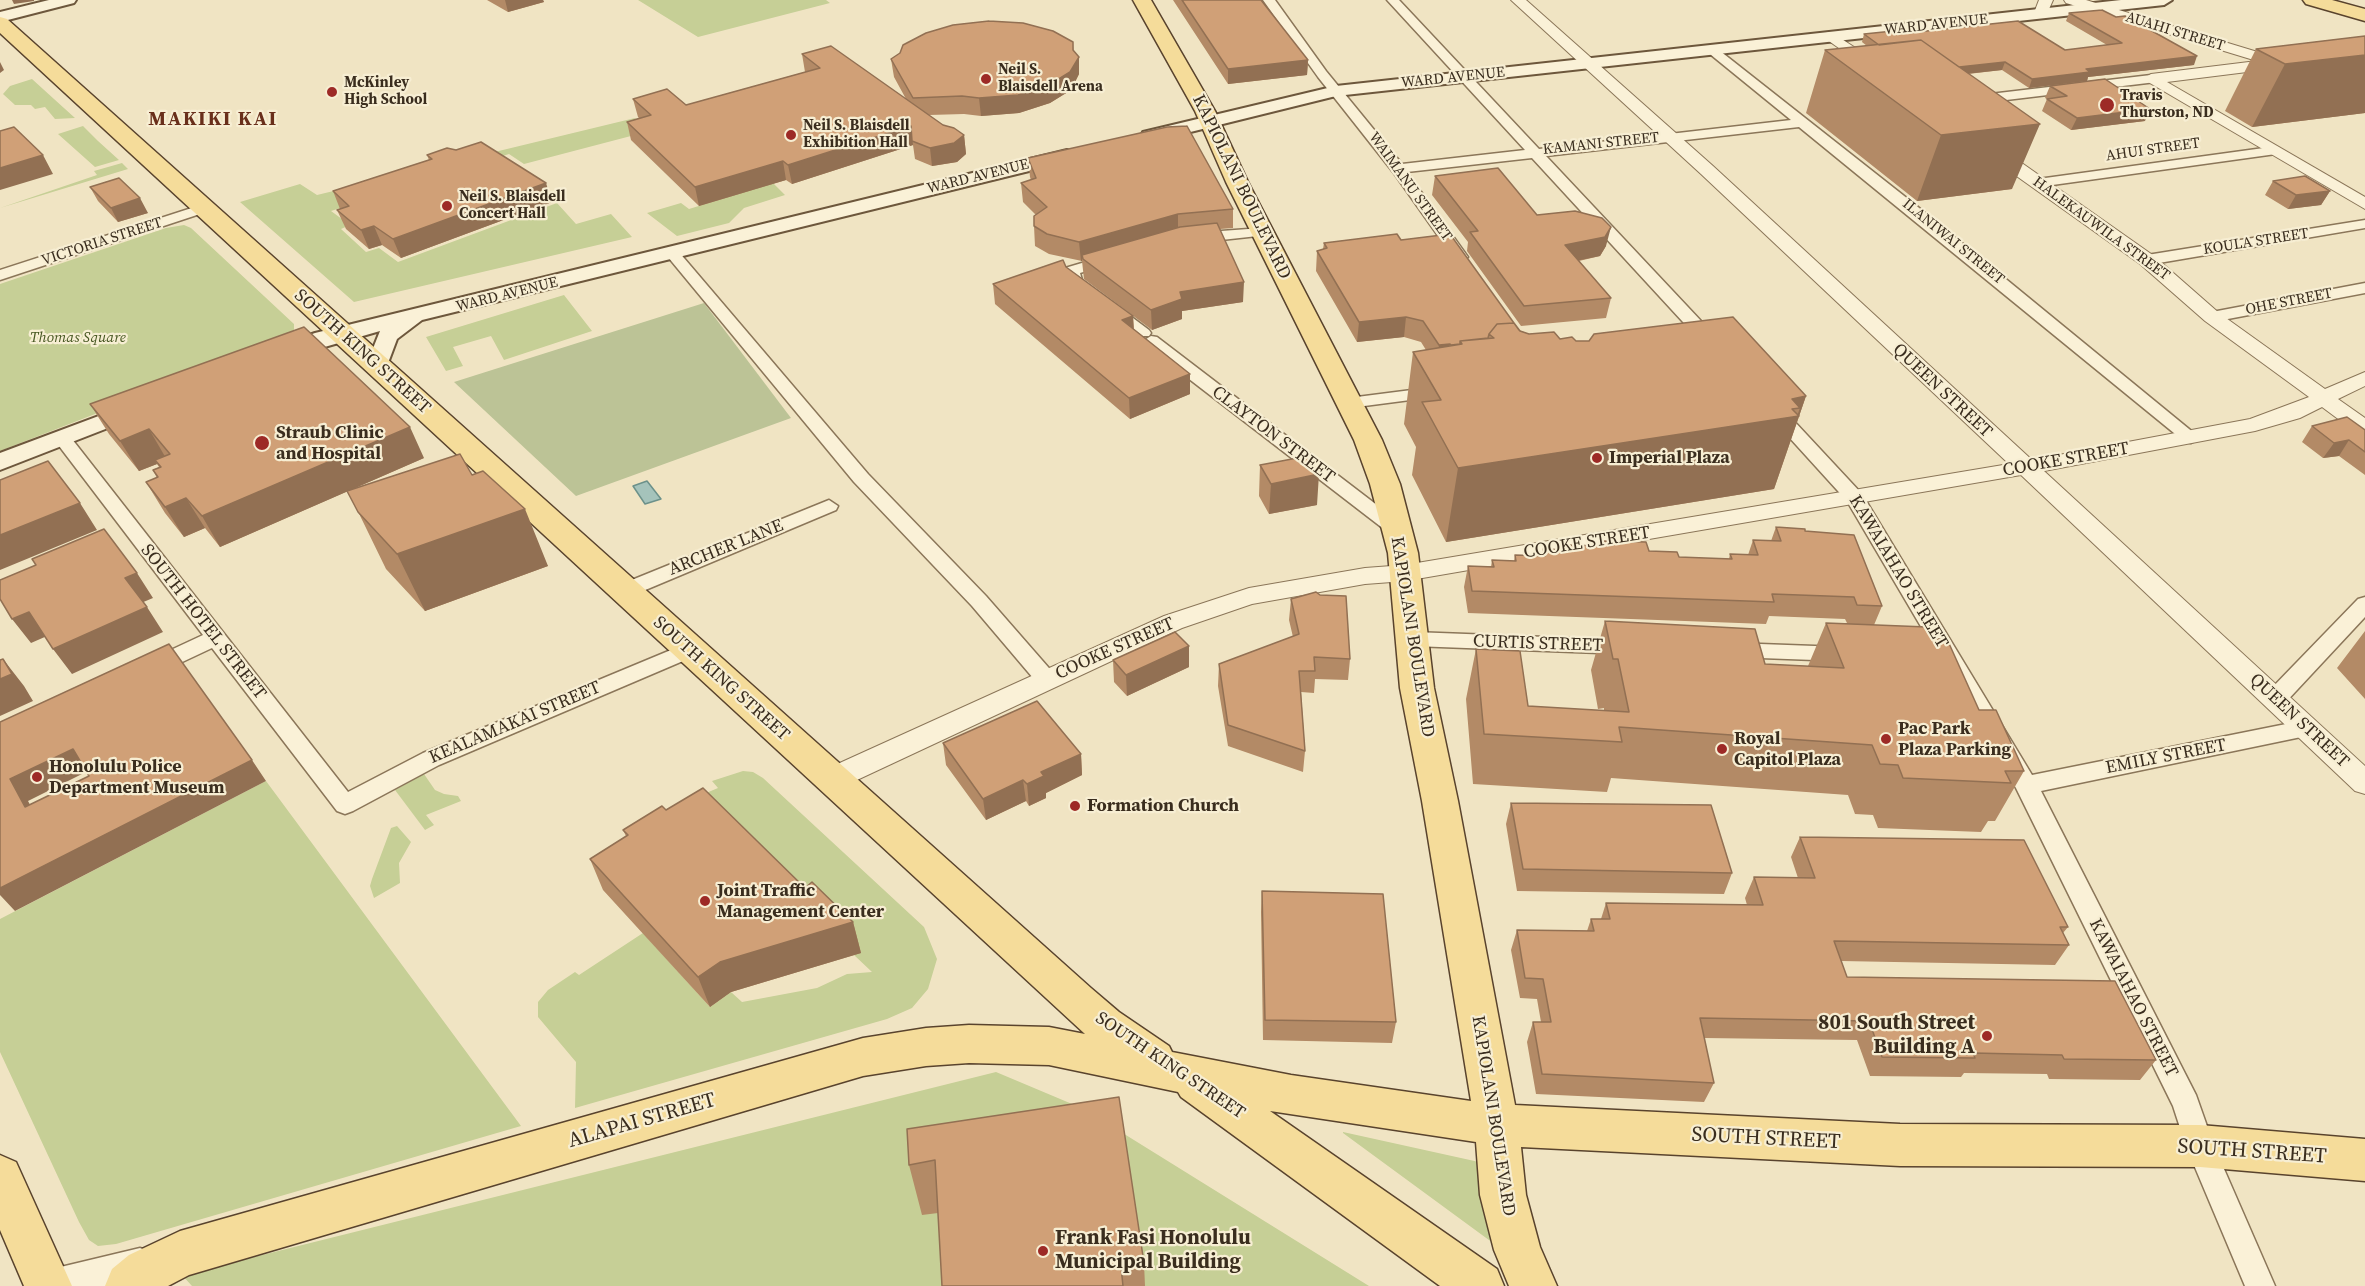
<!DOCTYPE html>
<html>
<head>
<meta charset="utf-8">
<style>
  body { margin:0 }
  canvas { display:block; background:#f0e4c3 }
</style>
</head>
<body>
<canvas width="2365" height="1286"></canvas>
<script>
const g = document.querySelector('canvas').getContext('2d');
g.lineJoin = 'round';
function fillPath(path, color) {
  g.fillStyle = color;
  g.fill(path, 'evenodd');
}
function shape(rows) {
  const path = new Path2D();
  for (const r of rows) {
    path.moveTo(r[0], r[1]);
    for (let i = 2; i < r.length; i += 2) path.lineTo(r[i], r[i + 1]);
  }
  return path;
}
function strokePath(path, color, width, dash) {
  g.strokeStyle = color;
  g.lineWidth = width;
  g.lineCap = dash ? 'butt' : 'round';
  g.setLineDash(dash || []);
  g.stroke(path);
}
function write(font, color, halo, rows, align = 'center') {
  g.font = font + ' "Source Serif 4",serif';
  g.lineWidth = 4.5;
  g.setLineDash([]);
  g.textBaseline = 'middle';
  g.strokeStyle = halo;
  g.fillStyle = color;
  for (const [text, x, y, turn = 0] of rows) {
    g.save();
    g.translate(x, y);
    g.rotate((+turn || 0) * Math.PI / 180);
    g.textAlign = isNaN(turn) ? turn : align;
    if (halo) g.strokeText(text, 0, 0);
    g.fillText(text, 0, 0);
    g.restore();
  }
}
fillPath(shape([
  [638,0,826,0,830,3,698,37],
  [32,79,54,99,75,118,55,119,45,107,35,109,31,105,15,105,3,94,10,86],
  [635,118,650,131,524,164,509,154,331,211,350,225,341,229,366,252,379,248,398,262,557,203,576,224,611,214,632,237,354,302,240,202,300,184,317,195],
  [83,126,98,141,119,160,95,167,58,134],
  [122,163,128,169,0,208,97,175,94,171],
  [773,183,785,195,744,208,729,223,677,236,647,213,681,203,689,209],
  [184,225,191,228,294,324,294,333,280,342,0,451,0,284,166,228],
  [564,295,592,331,504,360,491,336,453,347,463,366,446,371,426,337],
  [743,771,753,772,763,778,924,927,937,959,928,989,912,1008,887,1019,575,1108,576,1062,538,1017,538,1002,548,990,575,972,579,975,643,933,710,1007,731,992,742,1002,817,988,847,974,872,972,854,955,861,952,692,799,718,788,712,781],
  [424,774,435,790,444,794,458,796,461,801,426,815,434,825,425,830,395,790],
  [266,781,521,1126,116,1244,98,1246,89,1240,79,1222,0,1052,0,919],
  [397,826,411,842,399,863,400,883,374,898,370,886,372,879,391,828],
  [996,1072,1084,1109,1369,1286,192,1286,182,1275],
  [1343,1132,1479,1162,1493,1243,1343,1133]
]), '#c6cf96');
fillPath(shape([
  [704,303,791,418,576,496,454,382]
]), '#bcc396');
const water = shape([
  [647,481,661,499,645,504,633,486,647,481]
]);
fillPath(water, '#a5c3bb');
strokePath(water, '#6c918a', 1.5);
const minor = shape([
  [1263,0,1275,0,1326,71,1402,164,1525,150,1387,0,1399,0,1539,149,1791,120,1705,50,1711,46,1715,47,1913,203,2200,438,2191,443,2185,442,1799,127,1546,156,1718,339,1720,343,1718,347,1706,347,1532,158,1407,172,1468,257,1460,262,1455,260,1393,172,1318,77,1263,0],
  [2151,75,2156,76,2156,82,1973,104,1966,100,1973,96,2151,75],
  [2271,147,2278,151,2276,154,2038,187,2031,183,2038,179,2271,147],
  [204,204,209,205,211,208,209,211,0,280,0,270,204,204],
  [2365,220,2365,228,2147,265,2139,260,2147,255,2365,220],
  [1262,228,1269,232,1267,235,1194,243,1186,238,1194,233,1262,228],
  [673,249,678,251,868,474,986,596,1055,675,1058,680,1055,685,1047,688,1039,685,972,606,854,482,668,257,665,254,668,251,673,249],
  [1109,255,1117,260,1114,263,1080,273,1082,280,1149,330,1151,333,1149,336,1137,336,1067,282,1063,271,1065,268,1109,255],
  [2365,283,2365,293,2212,322,2204,317,2212,312,2365,283],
  [1151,336,1157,337,1403,525,1406,529,1403,533,1389,533,1145,345,1143,341,1151,336],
  [1435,387,1441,388,1444,392,1441,396,1349,408,1340,403,1349,398,1435,387],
  [1774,405,1780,406,1862,494,2032,775,2306,720,2314,722,2317,728,2314,734,2306,736,2041,791,2196,1095,2214,1146,2275,1286,2245,1286,2186,1146,2173,1106,2016,788,1847,501,1768,414,1765,410,1774,405],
  [62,433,68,434,348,792,423,753,683,645,690,643,697,645,701,650,697,655,439,765,353,811,345,814,337,811,212,648,161,672,153,675,145,672,142,667,145,662,203,635,53,438,62,433],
  [829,500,838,506,836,510,631,596,617,596,614,591,617,586,829,500],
  [2365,597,2365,617,2283,705,2275,707,2267,705,2264,699,2267,693,2358,599,2365,597],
  [1413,632,1626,640,1633,642,1637,647,1633,652,1626,654,1413,646,1406,644,1403,639,1406,634,1413,632],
  [1733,643,1842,647,1849,649,1853,654,1849,659,1842,661,1733,657,1726,655,1722,650,1726,645,1733,643],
  [140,1248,151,1252,155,1263,151,1274,140,1278,107,1286,29,1286,33,1275,44,1271,140,1248]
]);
const tertiary = shape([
  [1511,0,1526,0,1713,166,2032,460,2250,419,2309,397,2205,321,2140,264,1987,155,1985,151,1987,147,1999,147,2154,256,2219,313,2325,389,2365,372,2365,386,2338,399,2365,418,2365,435,2357,433,2322,407,2300,418,2255,431,2044,471,2365,766,2365,794,2355,791,2021,475,1405,581,1365,584,1252,604,1182,628,842,787,832,790,822,787,818,779,822,771,1164,616,1249,588,1365,568,1405,565,2009,464,1701,174,1511,0],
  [2039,0,2053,0,2046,16,2036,16,2034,13,2039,0],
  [2064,0,2086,0,2284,60,2287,63,2279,68,2167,82,2365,197,2365,209,2143,79,2151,74,2257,61,2066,3,2064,0],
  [1831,32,1880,64,1883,67,1880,70,1870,70,1826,39,1824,36,1826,33,1831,32]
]);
const secondary = shape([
  [49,0,76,0,74,3,0,22,0,12,49,0],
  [2121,0,2172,0,2164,5,1336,96,1150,142,1141,136,1143,132,1336,86,2121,0],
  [1067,150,1074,152,1076,156,1074,160,422,320,397,339,385,371,369,371,366,366,380,331,283,359,275,357,272,352,275,347,315,333,1067,150],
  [136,402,144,404,148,409,144,414,0,470,0,453,136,402]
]);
const primary = shape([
  [1133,0,1151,0,1215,111,1248,182,1382,440,1400,484,1418,553,1434,688,1458,801,1515,1105,1900,1124,2200,1125,2365,1139,2365,1181,2200,1167,1900,1166,1521,1147,1526,1195,1540,1247,1557,1286,1509,1286,1494,1250,1480,1195,1476,1142,1270,1111,1497,1269,1504,1286,1440,1286,1181,1097,1178,1092,1049,1065,969,1063,926,1066,863,1076,189,1275,168,1286,105,1286,112,1269,129,1255,180,1231,863,1038,926,1028,969,1025,1049,1027,1085,1034,0,33,0,17,7,19,1091,988,1119,1012,1169,1046,1172,1052,1291,1075,1471,1101,1422,801,1400,688,1388,553,1370,484,1354,440,1226,182,1195,111,1133,0],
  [2303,0,2332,0,2365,9,2365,21,2306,4,2303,0],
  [0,1155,16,1162,72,1286,24,1286,0,1230,0,1155]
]);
strokePath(minor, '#8b7659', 3);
strokePath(tertiary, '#8b7659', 2);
strokePath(secondary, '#6d573c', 4);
strokePath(primary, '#59432d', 3);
fillPath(minor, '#faf1d7');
fillPath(tertiary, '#faf1d7');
fillPath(secondary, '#faf1d7');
fillPath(primary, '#f5dc9a');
fillPath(shape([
  [487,0,543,0,544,2,508,12],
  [1173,0,1261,0,1308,60,1307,75,1228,84],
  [2069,13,2194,65,2088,77,2087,81,2029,88,2002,70,1968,74,2012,189,1917,201,1806,113,1825,50,1867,46,1862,42,1864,34,1908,33,2065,50,2107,45,2066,21],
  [2365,36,2365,113,2252,127,2225,111,2256,49],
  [1074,51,1079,57,1079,74,1071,90,1050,103,1019,113,981,116,964,114,929,115,943,125,964,135,966,154,957,162,932,166,915,159,913,145,792,184,786,180,699,206,631,140,627,122,639,118,638,117,633,99,686,105,805,72,802,54,906,99,894,77,891,59],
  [2050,86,2145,121,2071,130,2042,111,2047,99,2045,98],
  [427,155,552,202,401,258,382,245,369,249,346,229,337,210,340,209,333,191,429,160],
  [1028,158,1233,209,1233,228,1220,229,1243,302,1182,311,1182,319,1152,330,1084,279,1082,261,1049,254,1035,246,1034,226,1036,215,1023,202,1021,183,1031,180,1030,177],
  [1435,176,1606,246,1600,256,1579,261,1611,298,1606,318,1521,326,1467,251,1468,242,1432,195],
  [2273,181,2330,191,2321,205,2288,209,2265,195],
  [90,187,148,213,118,222,98,201],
  [1401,240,1519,330,1529,334,1576,341,1806,396,1774,489,1446,542,1412,475,1416,447,1404,424,1413,352,1426,350,1421,342,1404,337,1357,342,1316,271,1317,251,1323,249,1324,243],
  [1066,267,1133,316,1134,329,1190,374,1190,394,1130,419,995,304,993,284],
  [90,404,424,458,353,489,472,475,548,566,425,611,386,569,348,491,220,547,205,528,184,537,165,513,146,482,157,478,153,470,159,467,157,464,139,471,109,434],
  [2312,426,2365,430,2365,475,2339,456,2323,458,2302,442],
  [1260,465,1317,505,1269,514,1259,496],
  [1776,527,1805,531,1882,606,1874,625,1932,639,1979,710,2024,771,1995,821,1988,821,1981,832,1878,828,1873,815,1855,814,1848,795,1611,778,1607,792,1473,784,1466,699,1476,649,1528,706,1604,711,1604,708,1598,709,1591,670,1605,621,1765,664,1808,666,1826,623,1847,623,1845,619,1769,616,1766,624,1468,613,1464,587,1468,566,1491,567,1492,560,1514,561,1515,555,1542,556,1543,549,1567,550,1568,545,1599,546,1601,541,1679,557,1729,559,1730,554,1748,555,1753,540,1771,541],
  [1291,599,1350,659,1348,680,1315,679,1314,693,1301,692,1305,751,1303,772,1228,746,1218,686,1219,664,1293,637,1289,620],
  [2365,631,2365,699,2337,668],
  [1189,646,1189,667,1127,696,1114,682,1113,660],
  [943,743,1081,754,1082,775,1046,793,1046,798,1029,806,1026,801,986,820,946,765],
  [1511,803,1732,873,1724,894,1517,891,1506,824],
  [666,810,805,888,853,922,861,953,731,992,710,1007,603,890,590,859,626,836,623,830],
  [1800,837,2068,927,2063,933,2069,945,2055,965,1841,961,1847,977,2156,1060,2140,1080,2049,1079,2047,1074,1964,1073,1961,1077,1870,1076,1857,1040,1704,1038,1714,1083,1704,1102,1536,1094,1527,1042,1533,1022,1541,1022,1537,999,1520,998,1511,950,1517,930,1587,931,1591,919,1601,919,1606,903,1747,905,1745,898,1754,877,1798,878,1791,857],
  [1262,891,1396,1022,1392,1043,1263,1040,1261,912],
  [907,1129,1144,1263,1145,1286,942,1286,938,1213,922,1215,909,1165]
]), '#b38a66');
fillPath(shape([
  [12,0,34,0,34,1,14,4],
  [505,0,543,0,544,2,508,12],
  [1073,42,1074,60,1079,57,1079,74,1071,90,1050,103,1019,113,981,116,979,98,1073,50],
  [2365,55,2365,113,2252,127,2285,64],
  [2197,56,2194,65,2088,77,2087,81,2029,88,2032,79,2086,69],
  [1308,60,1307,75,1228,84,1228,69],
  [0,62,4,70,0,73],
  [2005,62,2002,70,1956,75,1959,67],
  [2150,109,2145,121,2071,130,2077,118],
  [2040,124,2012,189,1917,201,1941,135],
  [911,126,913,145,792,184,788,165],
  [964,135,966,154,957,162,932,166,930,148],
  [43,155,53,174,0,190,0,168],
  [783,161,786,180,699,206,695,187],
  [546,183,552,202,401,258,393,239],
  [2330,191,2321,205,2288,209,2296,195],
  [140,198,148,213,118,222,111,208],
  [1178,214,1178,233,1082,255,1082,261,1081,261,1079,242],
  [374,226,382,245,369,249,361,230],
  [1611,227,1606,246,1600,256,1561,264,1565,245],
  [1244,282,1243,302,1182,311,1182,319,1152,330,1151,310,1180,292],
  [1133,316,1134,337,1122,320],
  [1406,317,1404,337,1357,342,1359,322],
  [1450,344,1447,364,1436,366,1439,345],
  [1190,374,1190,394,1130,419,1129,398],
  [1806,396,1774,489,1446,542,1458,468],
  [1800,408,1797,416,1792,409],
  [410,427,424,458,220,547,202,516],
  [149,429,167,460,155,460,157,464,139,471,120,441],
  [2349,440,2339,456,2323,458,2334,443],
  [1319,474,1317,505,1269,514,1271,484],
  [186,498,205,528,184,537,165,507],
  [80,503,97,530,0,570,0,535],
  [525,509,548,566,425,611,397,554],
  [137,573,153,598,141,603,125,578],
  [147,607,163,632,72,674,53,649],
  [29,612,47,636,31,643,12,619],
  [1189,646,1189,667,1127,696,1126,675],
  [3,659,24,686,33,701,0,716,0,679],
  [73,749,90,770,28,801,43,829,25,807,10,779],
  [1081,754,1082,775,1046,793,1046,798,1029,806,1027,784,1041,772],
  [252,760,266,781,15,911,0,895,0,885],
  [1023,780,1026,801,986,820,983,799],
  [853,922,861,953,731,992,710,1007,698,977,720,962]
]), '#927053');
const building = shape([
  [1182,0,1261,0,1308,60,1228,69,1182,0],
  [2102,10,2116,17,2125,16,2197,56,2086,69,2090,72,2032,79,2005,62,1959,67,1921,40,1879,45,1864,34,1903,30,1908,33,2018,21,2065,50,2122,43,2069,13,2102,10],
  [989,21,1023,23,1053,31,1073,42,1073,50,1079,57,1070,72,1049,85,1018,95,979,98,962,96,913,98,891,59,900,53,903,45,926,33,953,25,989,21],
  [2365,36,2365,55,2285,64,2256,49,2365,36],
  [1921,40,2040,124,1941,135,1825,50,1921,40],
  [831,46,943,125,954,128,964,135,954,143,930,148,912,141,911,126,788,165,783,161,695,187,627,122,651,115,633,99,667,89,686,105,820,68,802,54,831,46],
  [2105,79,2150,109,2077,118,2047,99,2067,96,2050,86,2105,79],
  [1187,126,1233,209,1178,214,1079,242,1047,234,1034,226,1034,216,1047,207,1021,183,1036,178,1028,158,1167,127,1187,126],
  [14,127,43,155,0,168,0,131,14,127],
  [481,142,546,183,393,239,374,226,361,230,337,210,349,206,333,191,432,159,427,155,447,148,456,150,481,142],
  [1498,168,1537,215,1575,211,1602,218,1611,227,1605,237,1565,245,1611,298,1524,306,1470,232,1478,231,1435,176,1498,168],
  [2305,176,2330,191,2296,195,2273,181,2305,176],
  [119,178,140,198,111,208,90,187,119,178],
  [1217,223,1244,282,1180,292,1182,299,1151,310,1083,259,1082,255,1180,227,1217,223],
  [1397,234,1401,240,1450,234,1519,330,1514,323,1497,324,1489,334,1488,338,1460,341,1460,344,1451,345,1450,344,1439,345,1423,321,1406,317,1359,322,1317,251,1327,248,1324,243,1397,234],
  [1063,260,1066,267,1133,316,1122,320,1190,374,1129,398,993,284,1063,260],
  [1733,317,1806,396,1792,399,1800,408,1792,409,1799,416,1458,468,1422,402,1441,400,1413,352,1462,344,1460,341,1494,338,1489,334,1497,324,1514,323,1520,331,1529,334,1554,332,1560,339,1572,337,1576,341,1589,341,1594,334,1733,317],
  [304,327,410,427,202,516,186,498,165,507,146,482,158,477,153,470,161,467,155,460,170,454,149,429,120,441,90,404,304,327],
  [2347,417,2365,430,2365,452,2349,440,2334,443,2312,426,2347,417],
  [460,454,472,475,483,471,525,509,397,554,358,512,347,491,460,454],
  [1308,456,1319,474,1271,484,1260,465,1308,456],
  [48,461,80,503,0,535,0,480,48,461],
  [1776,527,1805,529,1805,531,1854,535,1882,606,1857,605,1854,597,1772,594,1774,602,1472,591,1468,566,1494,567,1492,560,1516,561,1515,555,1545,556,1543,549,1569,550,1568,545,1602,546,1601,541,1646,542,1649,551,1677,552,1679,557,1732,559,1730,554,1758,555,1753,540,1781,541,1776,527],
  [104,529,137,573,125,578,147,607,53,649,29,612,12,619,0,599,0,580,36,565,32,559,104,529],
  [1316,592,1320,595,1346,596,1350,659,1314,657,1315,671,1299,671,1305,751,1228,725,1219,664,1299,634,1291,599,1316,592],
  [1605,621,1755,629,1765,664,1844,668,1826,623,1927,627,1932,639,1947,639,1979,710,1996,710,2024,771,2005,771,2011,783,1903,778,1898,765,1880,764,1872,745,1619,727,1622,742,1484,734,1476,649,1520,651,1528,706,1629,712,1618,659,1613,659,1605,621],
  [1175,632,1189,646,1126,675,1113,660,1175,632],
  [169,644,252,760,0,888,0,722,169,644],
  [73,749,89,776,25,807,10,779,73,749],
  [3,659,12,674,0,679,0,660,3,659],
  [1037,701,1081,754,1041,772,1044,776,1027,784,1023,780,983,799,943,743,1037,701],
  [703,788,805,888,812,882,853,922,720,962,698,977,590,859,628,835,623,830,662,806,666,810,703,788],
  [1511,803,1711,805,1732,873,1523,869,1511,803],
  [1800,837,2024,840,2068,927,2060,927,2069,945,1834,941,1847,977,2115,981,2156,1060,2064,1059,2062,1055,1973,1053,1975,1058,1882,1057,1869,1021,1700,1018,1714,1083,1542,1074,1533,1022,1551,1022,1543,979,1525,978,1517,930,1594,931,1591,919,1610,919,1606,903,1763,905,1754,877,1815,878,1800,837],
  [1262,891,1383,894,1396,1022,1265,1020,1262,891],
  [1119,1097,1144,1263,1121,1267,1123,1286,942,1286,935,1160,909,1165,907,1129,1119,1097]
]);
fillPath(building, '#d0a077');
strokePath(building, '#927053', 1.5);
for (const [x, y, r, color] of [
  [986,79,6,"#9d2a26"],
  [332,92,6,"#9d2a26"],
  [2107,105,8,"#9d2a26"],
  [791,135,6,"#9d2a26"],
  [447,206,6,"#9d2a26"],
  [262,443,8,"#9d2a26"],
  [1597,458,6,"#9d2a26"],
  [1886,739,6,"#9d2a26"],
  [1722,749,6,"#9d2a26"],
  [37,777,6,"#9d2a26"],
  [1075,806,6,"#9d2a26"],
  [705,901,6,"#9d2a26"],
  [1987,1036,6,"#9d2a26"],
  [1043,1251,6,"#9d2a26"]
]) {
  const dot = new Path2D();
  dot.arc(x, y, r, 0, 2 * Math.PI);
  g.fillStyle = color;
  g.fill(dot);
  strokePath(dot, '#f7eed3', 2);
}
write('15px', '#3a2d1e', '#f7eed3', [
  ["WARD AVENUE",1936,25,-6],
  ["AUAHI STREET",2175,32,17],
  ["WARD AVENUE",1453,78,-6],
  ["KAMANI STREET",1601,144,-6],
  ["AHUI STREET",2153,150,-8],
  ["WARD AVENUE",978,177,-14],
  ["WAIMANU STREET",1410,187,54],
  ["HALEKAUWILA STREET",2101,229,36],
  ["VICTORIA STREET",102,242,-18],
  ["ILANIWAI STREET",1953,242,39],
  ["KOULA STREET",2256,242,-9],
  ["WARD AVENUE",507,295,-14],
  ["OHE STREET",2289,302,-11]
]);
write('bold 15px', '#3a2d1e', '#f7eed3', [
  ["Neil S.",998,70],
  ["Blaisdell Arena",998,87],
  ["McKinley",344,83],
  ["High School",344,100],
  ["Travis",2120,96],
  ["Thurston, ND",2120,113],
  ["Neil S. Blaisdell",803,126],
  ["Exhibition Hall",803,143],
  ["Neil S. Blaisdell",459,197],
  ["Concert Hall",459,214]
], 'left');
write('italic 15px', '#485823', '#f7eed3', [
  ["Thomas Square",78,338]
]);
write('18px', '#3a2d1e', '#f7eed3', [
  ["KAPIOLANI BOULEVARD",1241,187,64],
  ["SOUTH KING STREET",362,352,42],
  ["QUEEN STREET",1942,391,43],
  ["CLAYTON STREET",1273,435,37],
  ["COOKE STREET",2066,460,-10],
  ["COOKE STREET",1587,543,-9],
  ["ARCHER LANE",726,548,-22],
  ["KAWAIAHAO STREET",1898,572,59],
  ["SOUTH HOTEL STREET",203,622,52],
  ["KAPIOLANI BOULEVARD",1412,637,81],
  ["CURTIS STREET",1538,644,2],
  ["COOKE STREET",1115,649,-24],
  ["SOUTH KING STREET",721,679,42],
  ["QUEEN STREET",2299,721,43],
  ["KEALAMAKAI STREET",515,723,-23],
  ["EMILY STREET",2166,757,-11],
  ["KAWAIAHAO STREET",2133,998,63],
  ["SOUTH KING STREET",1170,1066,34],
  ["KAPIOLANI BOULEVARD",1493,1116,81]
]);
write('bold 18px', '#3a2d1e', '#f7eed3', [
  ["Straub Clinic",276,433],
  ["and Hospital",276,454],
  ["Imperial Plaza",1609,458],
  ["Pac Park",1898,729],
  ["Plaza Parking",1898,750],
  ["Royal",1734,739],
  ["Capitol Plaza",1734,760],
  ["Honolulu Police",49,767],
  ["Department Museum",49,788],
  ["Formation Church",1087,806],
  ["Joint Traffic",717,891],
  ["Management Center",717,912]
], 'left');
g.letterSpacing = '1.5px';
write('bold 20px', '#692f1b', '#f7eed3', [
  ["MAKIKI KAI",213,120]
]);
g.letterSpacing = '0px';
write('bold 21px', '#3a2d1e', '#f7eed3', [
  ["801 South Street",1975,1024],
  ["Building A",1975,1048],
  ["Frank Fasi Honolulu",1055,1239,"left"],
  ["Municipal Building",1055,1263,"left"]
], 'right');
write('21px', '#3a2d1e', '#f7eed3', [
  ["ALAPAI STREET",642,1121,-16],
  ["SOUTH STREET",1766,1139,3],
  ["SOUTH STREET",2252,1152,4]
]);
</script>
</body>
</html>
